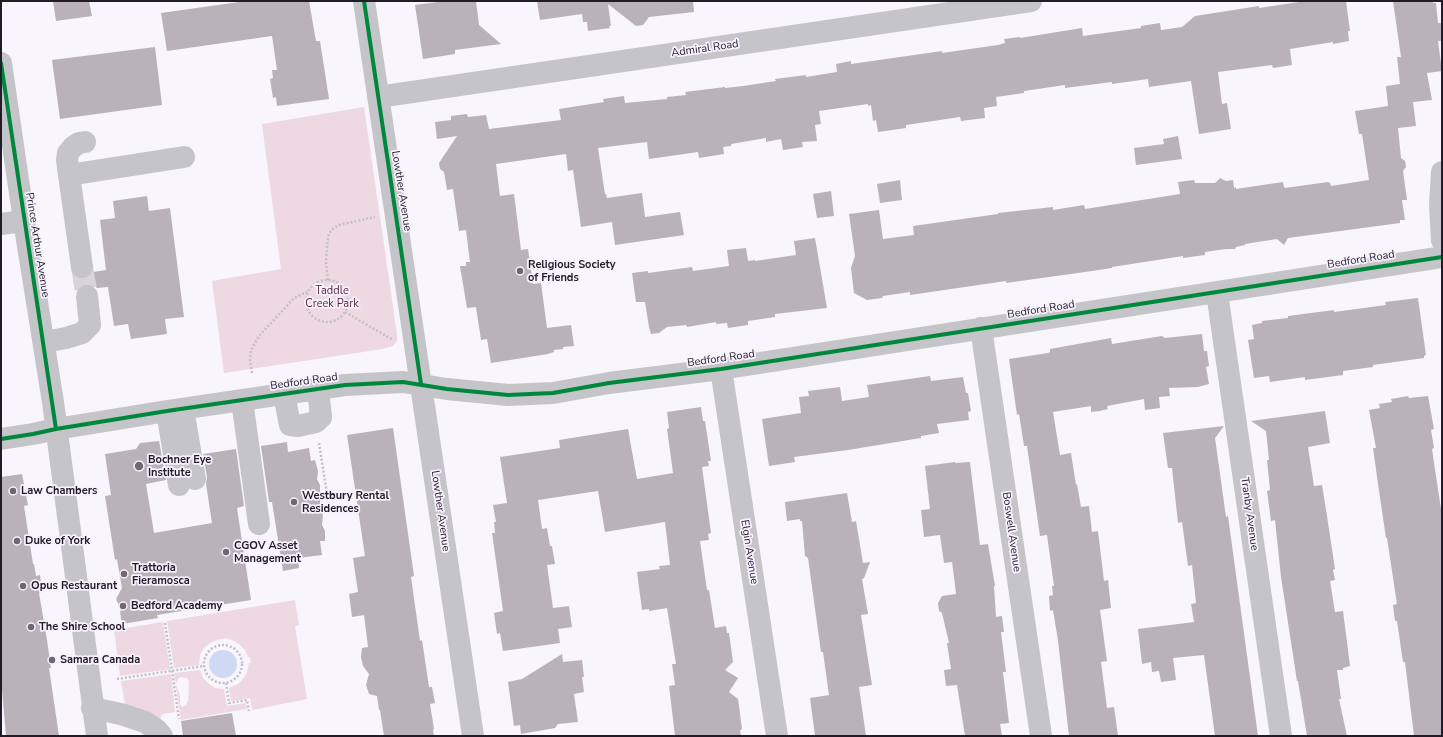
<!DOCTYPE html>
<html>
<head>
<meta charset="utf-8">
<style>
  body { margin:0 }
  #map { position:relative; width:1443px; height:737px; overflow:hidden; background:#f8f5fc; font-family:"Nunito Sans",sans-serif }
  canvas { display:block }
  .frame { position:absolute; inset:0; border:2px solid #221c28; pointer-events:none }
</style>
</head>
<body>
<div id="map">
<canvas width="1443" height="737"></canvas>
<div class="frame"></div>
</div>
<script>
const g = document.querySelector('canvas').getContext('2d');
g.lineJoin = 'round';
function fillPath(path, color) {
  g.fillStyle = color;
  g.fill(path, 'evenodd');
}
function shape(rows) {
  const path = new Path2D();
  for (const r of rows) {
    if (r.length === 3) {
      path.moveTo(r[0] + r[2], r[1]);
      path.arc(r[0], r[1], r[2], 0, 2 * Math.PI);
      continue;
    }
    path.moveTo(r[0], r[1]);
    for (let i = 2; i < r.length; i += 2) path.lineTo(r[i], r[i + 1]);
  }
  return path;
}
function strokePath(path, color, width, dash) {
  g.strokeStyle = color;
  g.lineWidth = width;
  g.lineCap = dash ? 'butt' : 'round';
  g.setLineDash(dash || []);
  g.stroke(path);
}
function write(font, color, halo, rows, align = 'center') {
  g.font = font + ' "Nunito Sans",sans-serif';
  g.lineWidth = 3.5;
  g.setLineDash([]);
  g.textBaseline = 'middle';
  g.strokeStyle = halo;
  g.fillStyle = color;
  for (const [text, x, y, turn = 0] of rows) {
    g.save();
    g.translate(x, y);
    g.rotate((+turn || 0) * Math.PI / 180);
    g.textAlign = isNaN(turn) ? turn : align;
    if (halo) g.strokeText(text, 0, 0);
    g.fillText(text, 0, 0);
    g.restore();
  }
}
fillPath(shape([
  [364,107,397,334,397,341,393,346,383,349,224,373,212,281,281,269,262,124],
  [295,600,299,625,295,626,307,699,252,710,250,698,231,701,229,688,238,684,243,679,247,672,249,663,251,663,250,657,248,657,245,650,239,644,232,640,225,638,217,640,210,643,204,648,200,655,199,665,174,668,167,621],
  [163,622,170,669,120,676,114,630],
  [200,670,203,678,209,684,215,688,224,689,227,706,246,703,247,709,181,720,174,673],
  [181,677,187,678,189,681,188,701,186,705,182,707,180,704,180,696,176,684,178,679],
  [171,674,175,712,162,714,159,722,125,705,121,681]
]), '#eed8e2');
fillPath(shape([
  [223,664,14]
]), '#cedaf4');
fillPath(shape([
  [53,1,89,1,92,16,56,21],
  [246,1,309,1,316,41,320,41,329,99,277,106,276,97,273,98,270,79,273,78,272,70,277,70,272,36,167,51,161,13],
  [445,1,476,1,479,25,501,44,455,50,455,54,423,59,415,5],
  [537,1,693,1,694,12,649,17,643,25,636,26,608,4,611,26,609,26,610,28,588,31,587,22,583,22,582,14,540,20],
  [1306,1,1346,1,1350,31,1348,31,1349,41,1333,44,1333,42,1290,49,1292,65,1273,68,1272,65,1218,72,1222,104,1227,103,1231,129,1199,134,1191,81,1149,87,1148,79,1112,84,1112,82,1065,88,1065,85,1024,91,1024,93,996,97,997,106,984,108,985,118,961,121,960,117,906,125,906,128,878,132,876,120,873,121,871,105,868,106,868,104,819,111,821,124,815,125,817,141,802,142,803,147,783,150,781,139,766,142,766,138,731,144,731,146,723,147,724,154,699,158,698,152,649,159,647,142,598,148,605,194,606,194,607,198,642,193,645,217,680,212,684,235,615,245,612,222,581,227,573,170,568,171,566,154,496,164,500,196,514,194,521,250,528,249,533,284,541,283,547,328,571,325,574,346,563,347,563,349,554,350,554,352,548,354,491,363,487,339,481,340,476,307,467,308,460,266,466,266,466,262,470,262,466,230,459,231,453,189,447,190,444,172,440,169,439,163,457,136,437,139,435,122,451,120,451,116,467,114,468,117,486,115,489,129,561,120,559,109,604,102,603,99,624,96,625,103,667,99,667,97,686,95,685,92,725,87,725,88,743,86,776,81,775,79,806,75,806,77,837,72,836,64,851,61,851,64,942,51,942,53,998,45,1005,43,1004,39,1020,37,1020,38,1082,28,1083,36,1141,28,1141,26,1160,23,1161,30,1182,27,1195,16,1259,6,1259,8],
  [1393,1,1433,1,1433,3,1436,3,1438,23,1442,23,1442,41,1438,41,1442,71,1427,73,1432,100,1413,102,1416,126,1398,128,1401,158,1405,161,1406,167,1403,171,1407,200,1402,200,1405,220,1400,220,1400,223,1288,238,1284,245,1277,239,1245,244,1245,245,1236,247,1235,249,1226,249,1205,252,1205,255,1183,258,1183,256,1112,267,1112,268,1085,272,1006,283,1006,281,910,295,910,292,883,296,882,298,867,300,854,293,851,268,855,256,849,214,879,210,883,239,914,235,913,226,998,214,998,213,1053,207,1053,210,1084,205,1085,209,1180,194,1178,182,1194,180,1195,183,1215,183,1220,178,1226,181,1233,180,1234,188,1236,187,1236,189,1283,182,1284,187,1285,188,1328,182,1330,183,1331,186,1369,180,1362,134,1359,134,1355,111,1388,106,1386,86,1400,84,1397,57,1401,57],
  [155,47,162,105,60,119,52,60],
  [1178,136,1182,159,1136,165,1134,148,1164,144,1163,139],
  [900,180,902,200,880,203,877,184],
  [831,191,834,216,817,218,813,194],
  [147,196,149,211,170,208,184,317,165,319,167,334,131,339,128,324,114,326,108,287,97,288,92,284,85,284,79,286,75,291,73,276,78,279,84,279,89,277,93,272,106,270,100,220,115,218,113,201],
  [815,238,827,308,775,314,775,317,748,321,748,325,728,328,727,323,716,324,716,322,687,327,686,325,667,327,659,333,651,334,649,327,645,302,636,302,632,273,648,271,648,273,692,267,693,271,729,266,727,250,746,248,748,261,755,260,755,261,796,255,794,241],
  [1418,298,1426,355,1424,356,1424,358,1373,365,1373,367,1343,371,1343,375,1305,380,1305,377,1270,382,1269,376,1254,378,1248,340,1254,339,1252,325,1262,323,1262,321,1288,318,1288,316,1334,310,1334,312,1386,305,1385,302],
  [1202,334,1204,351,1207,351,1209,366,1206,367,1209,384,1198,387,1169,388,1170,396,1159,397,1160,408,1145,410,1144,399,1107,406,1108,409,1100,411,1091,412,1091,406,1053,412,1060,455,1071,453,1076,485,1077,484,1081,507,1089,506,1092,532,1098,531,1104,581,1108,580,1111,608,1100,610,1107,661,1101,662,1107,708,1114,707,1118,736,1069,736,1058,641,1053,610,1050,611,1049,596,1053,595,1052,586,1054,586,1047,535,1040,536,1027,446,1024,446,1019,414,1017,415,1009,359,1048,353,1050,352,1050,349,1111,338,1112,344,1162,336,1165,338],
  [930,376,931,381,963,377,966,393,968,393,971,411,968,412,969,420,937,424,939,433,921,436,921,438,848,450,794,457,795,462,769,466,762,419,801,413,799,397,809,396,808,391,840,387,842,401,869,397,867,385],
  [1408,396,1409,398,1428,396,1434,429,1431,430,1434,448,1432,449,1433,456,1441,509,1442,509,1442,736,1414,736,1405,662,1403,662,1397,621,1395,621,1393,605,1397,604,1387,538,1386,538,1378,484,1373,448,1376,448,1369,410,1380,408,1379,404,1392,402,1391,399],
  [701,407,703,421,705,421,711,461,708,461,709,466,702,467,711,533,708,534,709,540,700,541,707,590,709,590,715,628,726,626,727,633,729,633,733,662,725,670,738,678,729,692,738,699,742,729,740,730,741,736,675,736,669,686,675,685,672,664,676,664,667,608,649,611,649,609,642,610,637,572,660,569,659,566,670,565,665,522,605,532,598,491,538,500,542,529,547,528,550,546,552,546,555,564,547,565,553,608,569,606,572,627,558,629,560,643,503,651,500,633,497,634,494,613,503,611,492,533,495,533,494,522,496,522,493,505,507,503,500,457,560,448,559,440,628,429,637,479,673,473,667,429,669,428,667,412],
  [1325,411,1330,443,1308,447,1314,486,1322,485,1327,516,1335,569,1333,570,1335,580,1330,581,1335,612,1343,611,1350,666,1343,668,1343,670,1337,670,1341,699,1339,699,1347,736,1307,736,1298,681,1297,681,1281,577,1275,520,1271,521,1267,491,1270,490,1267,460,1269,460,1266,431,1251,421],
  [1224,426,1215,438,1226,517,1228,516,1258,736,1215,736,1204,655,1173,658,1176,680,1161,682,1159,671,1152,672,1151,662,1142,664,1138,629,1194,622,1191,604,1196,603,1192,565,1188,566,1182,522,1178,523,1172,468,1168,468,1163,433],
  [393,428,414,576,411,577,420,641,422,640,429,687,432,687,435,703,430,704,434,729,433,730,434,736,384,736,380,710,379,710,377,696,369,694,366,685,369,674,363,666,361,657,362,648,368,647,364,615,352,617,349,594,358,592,353,558,365,556,347,435],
  [159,441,166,480,146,484,154,533,212,523,206,484,207,477,203,454,236,449,244,506,237,508,251,600,157,615,158,618,122,624,120,612,121,610,116,599,122,588,117,559,115,560,105,496,111,495,105,454,136,449,140,443],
  [287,442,288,452,309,448,311,461,315,460,318,471,317,479,320,485,320,504,323,514,322,525,325,531,325,541,320,541,322,555,298,558,299,568,283,571,272,502,269,502,261,446],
  [955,462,955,463,970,462,980,545,988,544,995,586,994,586,996,617,1002,616,1004,632,1001,632,1006,672,1003,672,1009,723,1000,724,1002,736,965,736,957,685,946,686,944,670,951,669,947,643,949,643,942,613,939,611,938,603,942,596,956,594,954,577,952,562,944,563,940,535,924,537,921,510,930,509,925,466],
  [22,474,28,505,24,506,33,564,34,564,36,576,40,575,42,592,39,593,47,640,51,668,49,668,59,736,6,736,1,678,1,477],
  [847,493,852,522,856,521,863,563,870,562,864,578,862,579,868,614,861,615,872,685,859,687,866,736,815,736,810,698,829,695,823,652,821,652,808,558,805,556,802,521,800,521,800,519,787,521,785,502],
  [562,654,563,662,582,660,584,677,582,677,584,692,574,694,578,722,558,724,555,728,521,734,520,725,514,726,508,682,522,679],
  [232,713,236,736,183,736,181,721]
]), '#b9b2b9');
strokePath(shape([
  [82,267,87,296]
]), '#d8d4dc', 22, [22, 11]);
strokePath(shape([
  [327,301,21],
  [328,280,326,263,327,246,329,233,333,229,339,225,375,217],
  [345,312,393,340],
  [252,373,250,360,251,350,259,336,294,298,307,292],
  [319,443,329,507],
  [165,623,179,719],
  [223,664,19],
  [117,679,204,666],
  [226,683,229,703,247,700,249,711]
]), '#c2c1c6', 2.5, [2, 2]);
strokePath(shape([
  [364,1,473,736],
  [1,63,24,221,53,402,97,736],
  [378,97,1031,1],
  [1442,172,1440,205,1442,240],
  [69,175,67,160,68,153,73,147,79,143,85,142],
  [1,224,24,221],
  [82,267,69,175,184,157],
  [1217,293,1281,736],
  [981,328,1041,736],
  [44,342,66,338,82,333,90,325,87,296],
  [721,369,777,736],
  [284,394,290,425,298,426,316,422,321,417,318,389],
  [242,400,259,524],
  [183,409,195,479],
  [167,411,179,485],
  [1,439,33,434,56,429,167,411,345,385,403,382,447,389,508,395,553,393,609,383,721,369,1442,257],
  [92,708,121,714,145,722,157,730,162,736]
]), '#c4c4c9', 22);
strokePath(shape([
  [364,1,421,384],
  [1,63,56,429],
  [1,439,33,434,56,429,167,411,345,385,403,382,447,389,508,395,553,393,609,383,721,369,1442,257]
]), '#00873e', 4);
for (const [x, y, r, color] of [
  [520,271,4,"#6d6872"],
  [139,466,5,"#6d6872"],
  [13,491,4,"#6d6872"],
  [294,502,4,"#6d6872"],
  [17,541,4,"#6d6872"],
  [226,552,4,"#6d6872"],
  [124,574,4,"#6d6872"],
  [23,586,4,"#6d6872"],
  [123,606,4,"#6d6872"],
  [31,627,4,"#6d6872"],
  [52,660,4,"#6d6872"]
]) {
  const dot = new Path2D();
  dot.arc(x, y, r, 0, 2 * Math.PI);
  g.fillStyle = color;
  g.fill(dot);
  strokePath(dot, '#f8f2ff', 1.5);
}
write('11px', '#221c28', '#f8f2ff', [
  ["Admiral Road",705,49,-8],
  ["Lowther Avenue",401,191,81],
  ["Prince Arthur Avenue",37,245,81],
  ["Bedford Road",1361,260,-9],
  ["Bedford Road",1041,310,-9],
  ["Bedford Road",721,359,-8],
  ["Bedford Road",304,382,-8],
  ["Lowther Avenue",440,511,82],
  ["Tranby Avenue",1249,514,82],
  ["Boswell Avenue",1011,532,82],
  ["Elgin Avenue",749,552,81]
]);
write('bold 11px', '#221c28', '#f8f2ff', [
  ["Religious Society",528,265],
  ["of Friends",528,278],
  ["Bochner Eye",148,460],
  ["Institute",148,473],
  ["Law Chambers",21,491],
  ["Westbury Rental",302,496],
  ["Residences",302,509],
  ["Duke of York",25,541],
  ["CGOV Asset",234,546],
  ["Management",234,559],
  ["Trattoria",132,568],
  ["Fieramosca",132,581],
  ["Opus Restaurant",31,586],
  ["Bedford Academy",131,606],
  ["The Shire School",39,627],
  ["Samara Canada",60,660]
], 'left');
write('11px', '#5b283f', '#f8f2ff', [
  ["Taddle",332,291],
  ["Creek Park",332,304]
]);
</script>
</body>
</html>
